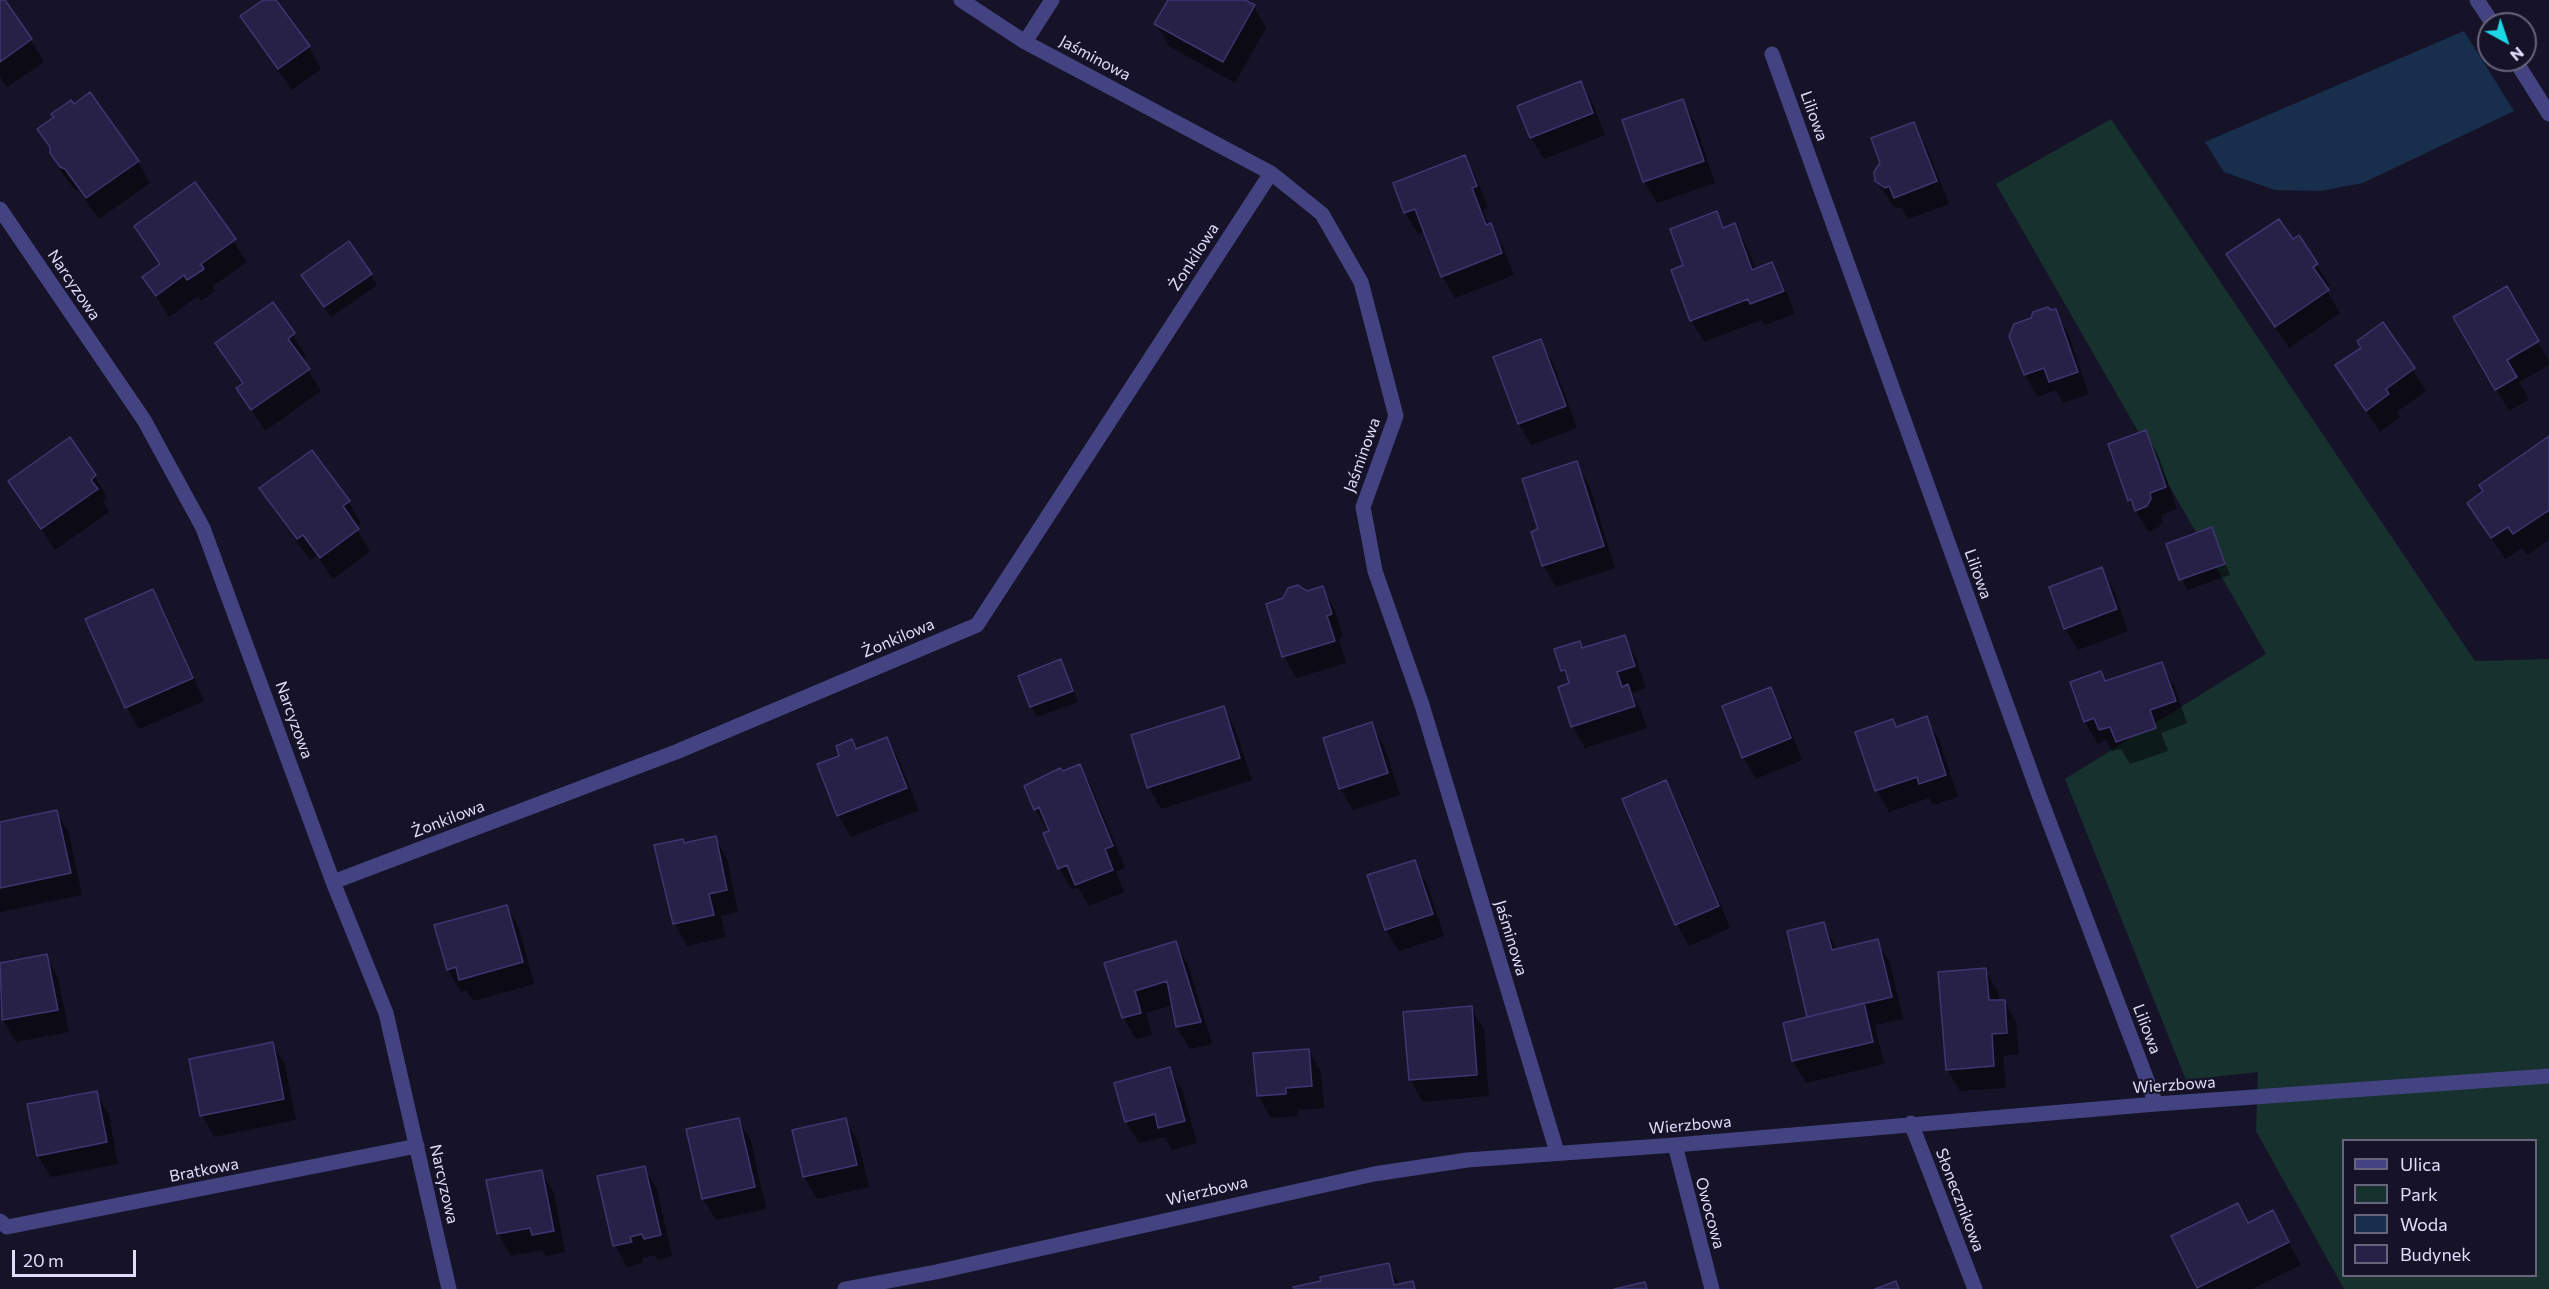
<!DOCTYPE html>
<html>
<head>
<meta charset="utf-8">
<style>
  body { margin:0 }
  #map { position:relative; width:2549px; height:1289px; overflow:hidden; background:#161328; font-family:Commissioner,sans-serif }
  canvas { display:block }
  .legend { position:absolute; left:2342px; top:1139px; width:195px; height:138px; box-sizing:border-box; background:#161328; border:2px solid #67647c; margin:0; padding:8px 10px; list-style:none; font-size:18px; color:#e0ddfb }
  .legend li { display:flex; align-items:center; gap:12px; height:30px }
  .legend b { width:30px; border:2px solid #67647c }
  .north { position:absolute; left:2477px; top:12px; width:60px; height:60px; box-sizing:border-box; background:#161328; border:2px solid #67647c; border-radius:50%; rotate:140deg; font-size:16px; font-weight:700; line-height:24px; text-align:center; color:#e0ddfb }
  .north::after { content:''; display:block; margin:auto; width:21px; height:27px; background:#1dd9e7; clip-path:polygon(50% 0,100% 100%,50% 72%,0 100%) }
  .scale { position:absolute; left:12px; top:1250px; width:124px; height:27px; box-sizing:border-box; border:3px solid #e0ddfb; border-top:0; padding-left:8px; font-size:18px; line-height:21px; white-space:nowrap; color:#e0ddfb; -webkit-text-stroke:4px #161328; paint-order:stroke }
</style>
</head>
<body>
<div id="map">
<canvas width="2549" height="1289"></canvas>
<ul class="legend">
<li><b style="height:8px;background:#444382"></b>Ulica</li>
<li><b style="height:16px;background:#17312f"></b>Park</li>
<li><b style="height:16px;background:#172e4d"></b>Woda</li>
<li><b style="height:16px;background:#272147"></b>Budynek</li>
</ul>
<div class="north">N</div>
<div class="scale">20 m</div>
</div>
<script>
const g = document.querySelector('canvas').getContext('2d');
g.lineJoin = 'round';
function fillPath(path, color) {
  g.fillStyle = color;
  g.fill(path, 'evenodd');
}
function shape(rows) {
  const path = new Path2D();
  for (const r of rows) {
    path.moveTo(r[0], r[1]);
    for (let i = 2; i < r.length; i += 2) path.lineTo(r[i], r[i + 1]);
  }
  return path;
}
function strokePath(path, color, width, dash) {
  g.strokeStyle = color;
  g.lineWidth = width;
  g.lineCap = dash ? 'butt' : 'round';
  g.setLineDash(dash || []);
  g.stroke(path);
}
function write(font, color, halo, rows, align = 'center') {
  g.font = font + ' Commissioner,sans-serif';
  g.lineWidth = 4.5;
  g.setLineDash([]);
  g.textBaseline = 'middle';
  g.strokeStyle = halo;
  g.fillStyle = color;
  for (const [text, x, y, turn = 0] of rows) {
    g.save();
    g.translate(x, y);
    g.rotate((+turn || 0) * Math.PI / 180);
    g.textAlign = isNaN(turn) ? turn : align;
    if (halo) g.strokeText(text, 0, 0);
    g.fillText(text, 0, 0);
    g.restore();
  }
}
fillPath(shape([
  [2111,119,2475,661,2549,659,2549,1289,2344,1289,2256,1131,2258,1072,2186,1080,2065,779,2266,654,1996,184],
  [2344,1140,2536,1140,2536,1276,2344,1276]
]), '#17312f');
fillPath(shape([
  [2464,31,2514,111,2363,183,2320,191,2275,190,2224,172,2205,142]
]), '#172e4d');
fillPath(shape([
  [0,0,3,0,31,40,44,62,7,87,0,77],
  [266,0,275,0,309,47,321,69,292,90,255,38,242,16],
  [1170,0,1242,0,1254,6,1266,28,1235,83,1169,46,1156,24],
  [1581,82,1593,104,1605,135,1544,159,1531,137],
  [1682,101,1695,123,1715,183,1657,203,1644,181],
  [1913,124,1926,146,1949,204,1908,219,1902,208,1893,207,1876,178],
  [39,129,137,161,150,183,99,219,79,191,74,189,64,176],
  [1465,157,1477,179,1488,208,1483,210,1489,226,1503,247,1514,275,1455,298,1442,276,1424,232,1418,234,1405,212],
  [195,184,247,262,213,286,215,291,201,301,198,296,169,317,144,277,160,266,136,227],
  [1716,213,1725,229,1734,225,1747,247,1756,270,1772,264,1784,286,1795,314,1764,325,1761,320,1704,342,1691,320,1685,266],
  [2299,237,2330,286,2326,289,2340,313,2289,348,2228,255,2293,241],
  [371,274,377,285,331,317,310,286],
  [2506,288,2549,361,2549,365,2519,382,2529,399,2509,411,2455,318],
  [273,304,306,356,301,360,321,391,265,431,238,388,243,385,217,344],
  [2055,311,2068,333,2089,394,2063,403,2056,390,2038,397,2025,375,2011,336],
  [2383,324,2426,391,2397,412,2400,417,2380,432,2337,366,2363,348],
  [1541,341,1553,363,1577,428,1531,445,1519,423],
  [2145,432,2158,454,2177,509,2161,515,2163,522,2159,527,2149,532,2129,500],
  [2549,438,2549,540,2527,555,2522,548,2505,559,2469,503],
  [1576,463,1589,485,1615,568,1556,587,1543,565,1540,530],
  [95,476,107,498,103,501,109,512,55,550,10,481],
  [261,488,348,502,361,524,356,527,370,552,333,579,317,556,310,560,274,510],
  [2211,529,2230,575,2187,590,2168,544],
  [2101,569,2114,591,2128,631,2078,650,2065,628],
  [1322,588,1335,610,1343,636,1339,638,1346,663,1296,678,1284,656,1307,593],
  [153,590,165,612,204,701,139,729,127,708,87,619],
  [1624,636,1636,658,1646,688,1631,693,1640,708,1647,728,1585,748,1572,726,1570,684,1562,670,1579,643,1583,650],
  [1060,661,1078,702,1037,717,1031,706],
  [2161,663,2174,685,2187,723,2161,733,2168,751,2130,764,2121,749,2112,751,2106,740,2098,744,2085,722,2072,683,2101,673,2106,682],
  [1770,689,1783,711,1802,760,1756,779,1743,757],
  [1223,707,1235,729,1252,780,1161,809,1149,787],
  [1926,718,1939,740,1958,797,1933,805,1929,798,1889,812,1877,790,1896,728],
  [1371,724,1384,746,1400,795,1353,810,1340,788],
  [887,739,899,760,919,810,851,837,838,815,841,756,852,741,857,750],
  [1079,766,1092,788,1125,868,1116,872,1124,892,1089,906,1078,887,1072,890,1059,868,1048,832,1035,809,1063,772],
  [1665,782,1678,804,1730,928,1689,946,1677,924,1624,800],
  [57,812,69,834,82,895,0,912,0,824],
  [715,837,727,859,738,912,721,916,726,937,687,946,675,924,656,846,684,844],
  [1414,862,1427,884,1444,936,1399,951,1386,930],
  [506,906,519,928,534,984,473,1001,467,990,461,992,448,970,436,927],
  [1823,923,1837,950,1877,941,1890,963,1903,1019,1875,1025,1884,1064,1806,1083,1793,1061,1809,1018,1789,932],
  [1175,943,1188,964,1212,1044,1190,1049,1177,1027,1173,1005,1146,1013,1152,1035,1136,1039,1124,1018,1106,964],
  [46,956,58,978,69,1032,16,1042,3,1020,0,1002,0,965],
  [1985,970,1998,992,1999,1001,2004,1001,2016,1023,2019,1054,2003,1056,2006,1088,1960,1091,1947,1069],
  [1471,1008,1484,1030,1489,1096,1423,1102,1410,1080,1405,1013],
  [272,1043,285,1065,296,1120,214,1137,202,1115],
  [1309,1051,1321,1073,1324,1108,1298,1110,1298,1116,1271,1118,1258,1096],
  [1169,1068,1182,1090,1197,1143,1172,1150,1165,1137,1139,1143,1126,1122],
  [96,1093,109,1115,118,1164,51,1177,38,1156],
  [738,1119,751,1141,766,1209,716,1220,703,1199],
  [846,1120,858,1142,869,1187,817,1199,804,1177,794,1132],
  [644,1167,657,1189,672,1256,658,1260,655,1255,642,1258,643,1263,627,1267,615,1245],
  [542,1172,554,1193,565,1252,546,1256,542,1250,511,1256,498,1234,488,1182],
  [2272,1212,2301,1265,2252,1289,2199,1289,2173,1237,2249,1224],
  [1388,1265,1400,1285,1412,1283,1416,1289,1295,1289]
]), '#0007');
const building = shape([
  [0,0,5,0,32,39,0,62,0,0],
  [263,0,276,0,310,46,278,69,240,16,263,0],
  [1168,0,1245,0,1255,5,1223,62,1154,24,1168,0],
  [1581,81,1593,113,1530,138,1517,106,1581,81],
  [90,92,139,161,86,198,65,169,60,167,50,153,50,147,37,129,54,117,51,114,71,100,74,104,90,92],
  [1683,99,1704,161,1643,182,1622,120,1683,99],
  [1914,122,1937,181,1894,198,1889,186,1885,188,1875,181,1874,172,1880,163,1871,138,1914,122],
  [1465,155,1477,186,1472,188,1486,225,1491,223,1502,253,1441,277,1415,209,1404,213,1393,183,1465,155],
  [195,182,236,239,201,264,204,269,187,280,184,275,156,296,142,277,160,264,134,226,195,182],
  [1717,211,1723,228,1735,223,1752,270,1772,262,1784,291,1750,304,1748,299,1690,321,1671,270,1683,265,1670,229,1717,211],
  [2279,219,2293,239,2299,235,2318,264,2313,267,2329,290,2275,327,2226,254,2279,219],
  [349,241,372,274,324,307,301,275,349,241],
  [2507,286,2539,341,2507,360,2517,377,2495,390,2453,317,2507,286],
  [273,302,295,333,288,339,310,369,251,410,236,388,243,383,215,343,273,302],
  [2048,307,2051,310,2056,309,2078,372,2049,382,2044,368,2024,375,2009,336,2014,324,2031,318,2033,312,2048,307],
  [2383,322,2415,368,2386,389,2389,394,2366,411,2335,365,2361,348,2357,341,2383,322],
  [1541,339,1566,406,1518,424,1493,357,1541,339],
  [2146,430,2166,487,2150,493,2151,499,2147,506,2135,511,2131,499,2128,501,2108,444,2146,430],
  [2549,436,2549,510,2513,534,2508,527,2491,538,2467,503,2483,491,2479,485,2549,436],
  [70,437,96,475,91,480,98,489,41,529,8,481,70,437],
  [312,450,350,501,343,506,359,529,320,558,303,535,297,539,259,488,312,450],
  [1577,461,1604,546,1542,566,1531,532,1538,529,1522,479,1577,461],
  [2212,527,2225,564,2179,580,2166,544,2212,527],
  [2102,567,2117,609,2064,629,2049,587,2102,567],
  [1298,585,1307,591,1323,586,1332,614,1327,616,1335,641,1282,657,1266,604,1283,598,1288,588,1298,585],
  [153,589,193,678,125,708,85,619,153,589],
  [1625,635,1635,666,1617,672,1622,687,1628,684,1635,706,1571,727,1558,687,1569,683,1565,670,1561,671,1554,649,1580,641,1582,648,1625,635],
  [1061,659,1073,691,1030,707,1018,676,1061,659],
  [2162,662,2176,701,2150,710,2156,728,2116,742,2110,727,2099,730,2094,718,2084,722,2070,682,2101,671,2105,681,2162,662],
  [1771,687,1791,738,1742,758,1722,706,1771,687],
  [1224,706,1240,758,1147,788,1131,735,1224,706],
  [1927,716,1946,775,1919,784,1917,777,1875,791,1855,732,1893,719,1896,727,1927,716],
  [1372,722,1388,773,1339,789,1323,738,1372,722],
  [887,737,907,788,837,816,817,764,839,756,836,746,852,739,856,749,887,737],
  [1080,764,1113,846,1105,849,1113,870,1075,885,1067,865,1058,869,1043,833,1049,831,1039,807,1034,810,1024,786,1060,768,1063,771,1080,764],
  [1666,780,1719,906,1675,925,1622,799,1666,780],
  [57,810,71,873,0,888,0,822,57,810],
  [716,836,727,890,709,894,714,915,673,924,654,845,683,839,684,843,716,836],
  [1415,860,1433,914,1385,930,1367,875,1415,860],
  [507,905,523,962,459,980,456,967,447,970,434,925,507,905],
  [1824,922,1832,950,1878,939,1892,997,1807,1017,1787,931,1824,922],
  [1176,941,1201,1022,1176,1027,1167,981,1135,991,1141,1013,1122,1018,1104,963,1176,941],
  [47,954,58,1010,2,1020,0,963,47,954],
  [1986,968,1989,1000,2005,1000,2007,1033,1992,1034,1994,1066,1946,1070,1938,972,1986,968],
  [1864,1003,1873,1042,1792,1061,1783,1023,1864,1003],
  [1472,1006,1477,1075,1409,1080,1403,1012,1472,1006],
  [273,1042,284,1099,200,1116,189,1059,273,1042],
  [1309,1049,1312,1086,1286,1088,1286,1094,1257,1096,1253,1053,1309,1049],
  [1170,1067,1185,1121,1158,1128,1155,1114,1125,1122,1114,1083,1170,1067],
  [97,1091,107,1142,37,1156,27,1104,97,1091],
  [739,1118,755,1187,702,1199,686,1129,739,1118],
  [846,1118,857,1165,803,1177,792,1130,846,1118],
  [645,1166,661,1235,644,1239,642,1234,630,1237,632,1242,613,1246,597,1176,645,1166],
  [542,1170,554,1231,532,1235,530,1228,497,1234,486,1180,542,1170],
  [2238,1203,2248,1223,2273,1210,2289,1242,2197,1288,2171,1236,2238,1203],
  [1389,1263,1394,1285,1413,1281,1415,1289,1294,1289,1293,1287,1321,1281,1320,1277,1389,1263],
  [1896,1281,1899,1289,1875,1289,1896,1281],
  [1645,1282,1647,1289,1614,1289,1645,1282]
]);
fillPath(building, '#272147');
strokePath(building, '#3f3570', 1.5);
strokePath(shape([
  [961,0,1025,42,1271,173,1322,214,1361,282,1396,416,1363,507,1375,571,1422,705,1557,1152],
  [2477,0,2493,24],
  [1025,42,1052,0],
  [1772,54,2039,795,2156,1104],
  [2515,60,2549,114],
  [0,209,144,420,203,528,333,882,386,1013,449,1289],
  [333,882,676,752,977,625,1271,173],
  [1911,1123,1975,1289],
  [1675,1145,1712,1289],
  [0,1221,7,1227,417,1146],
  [845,1289,936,1272,1374,1174,1467,1160,1675,1145,2156,1104,2549,1076]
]), '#444382', 15);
write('16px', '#e0ddfb', '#161328', [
  ["Jaśminowa",1095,58,28],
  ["Liliowa",1814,116,70],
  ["Żonkilowa",1194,257,-57],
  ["Narcyzowa",74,285,56],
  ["Jaśminowa",1362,455,-70],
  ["Liliowa",1978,574,70],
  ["Żonkilowa",898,638,-23],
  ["Narcyzowa",294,720,70],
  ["Żonkilowa",448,819,-21],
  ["Jaśminowa",1511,938,73],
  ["Liliowa",2147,1029,69],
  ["Wierzbowa",2174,1085,-4],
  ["Wierzbowa",1690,1125,-5],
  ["Bratkowa",204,1170,-11],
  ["Narcyzowa",444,1184,77],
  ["Wierzbowa",1207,1191,-13],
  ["Słonecznikowa",1960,1200,69],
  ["Owocowa",1710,1213,75]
]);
</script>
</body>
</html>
